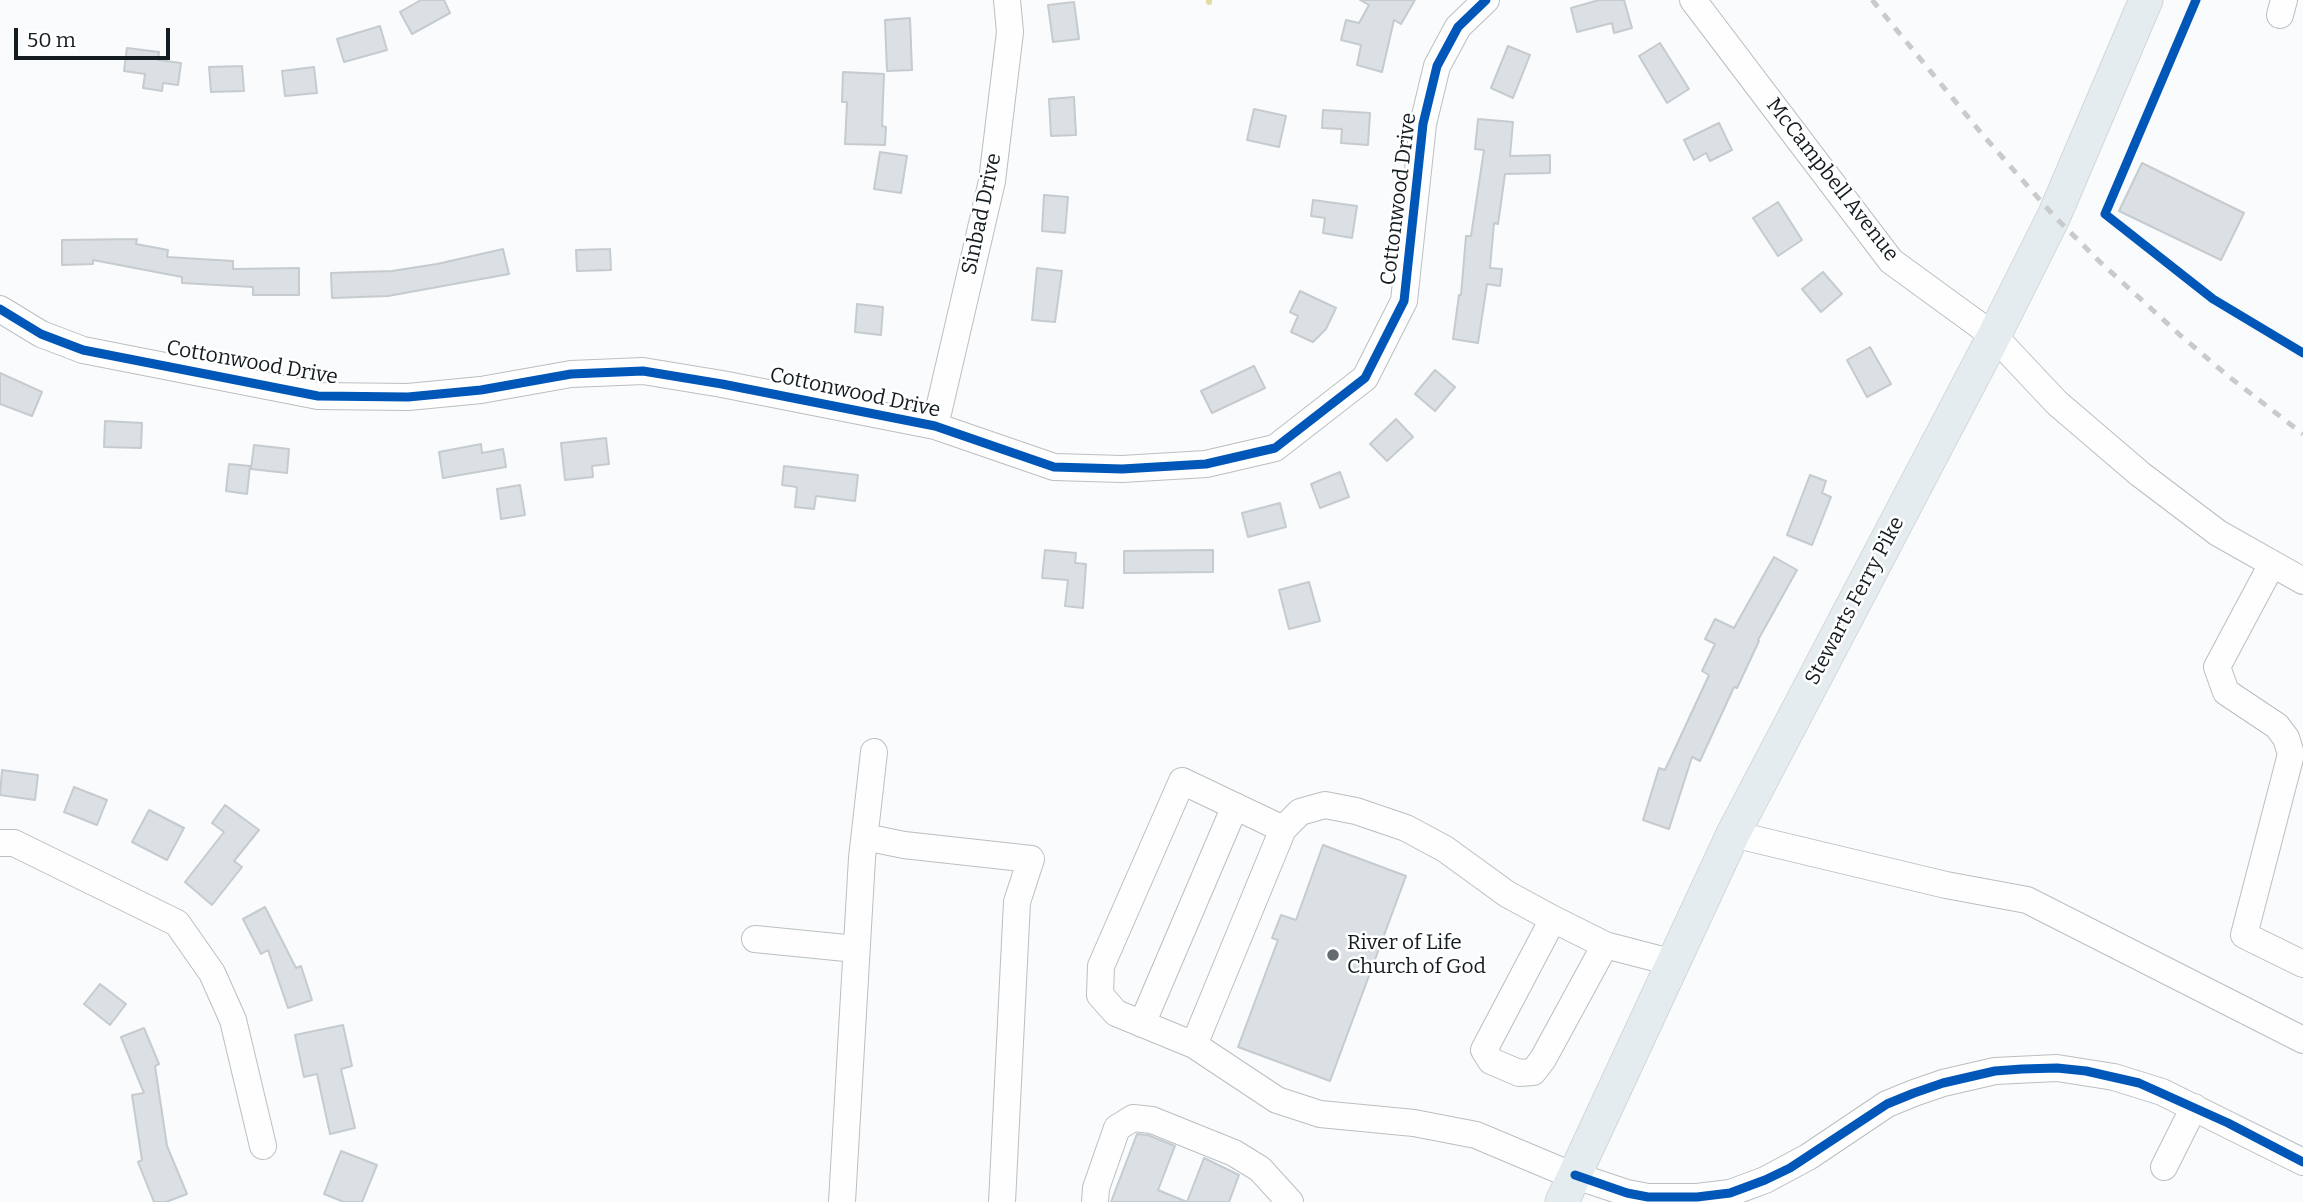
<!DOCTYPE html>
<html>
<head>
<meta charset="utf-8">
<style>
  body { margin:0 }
  #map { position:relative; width:2303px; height:1202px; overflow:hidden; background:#f9fbfd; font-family:Bitter,serif }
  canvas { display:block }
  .scale { position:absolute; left:14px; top:28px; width:156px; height:32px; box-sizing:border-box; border:4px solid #131d21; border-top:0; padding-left:9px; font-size:21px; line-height:24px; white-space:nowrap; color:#131d21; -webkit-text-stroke:5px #fff; paint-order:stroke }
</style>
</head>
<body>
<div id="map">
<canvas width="2303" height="1202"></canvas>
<div class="scale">50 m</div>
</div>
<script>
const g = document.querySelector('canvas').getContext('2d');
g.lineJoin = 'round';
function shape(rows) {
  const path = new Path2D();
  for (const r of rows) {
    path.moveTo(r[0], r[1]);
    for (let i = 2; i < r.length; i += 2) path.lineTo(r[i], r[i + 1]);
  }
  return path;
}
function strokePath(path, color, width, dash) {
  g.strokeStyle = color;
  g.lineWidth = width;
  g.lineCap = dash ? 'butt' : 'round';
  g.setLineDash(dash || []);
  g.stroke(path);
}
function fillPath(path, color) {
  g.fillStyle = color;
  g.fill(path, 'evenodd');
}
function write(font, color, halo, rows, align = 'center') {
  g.font = font + ' Bitter,serif';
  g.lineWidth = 5;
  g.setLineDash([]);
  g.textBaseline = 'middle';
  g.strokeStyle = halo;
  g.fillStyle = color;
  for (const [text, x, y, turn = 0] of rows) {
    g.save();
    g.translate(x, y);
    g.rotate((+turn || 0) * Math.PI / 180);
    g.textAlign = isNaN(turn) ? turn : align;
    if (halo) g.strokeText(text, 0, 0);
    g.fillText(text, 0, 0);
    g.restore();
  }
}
strokePath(shape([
  [1209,0,1209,2]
]), '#e3dca4', 6);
const building = shape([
  [421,0,444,0,450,13,412,34,400,12,421,0],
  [1360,0,1415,0,1401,24,1394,20,1382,72,1357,65,1361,45,1341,40,1346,20,1359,23,1369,5,1360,0],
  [1599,0,1624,0,1632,28,1614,33,1612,23,1577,32,1571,8,1599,0],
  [1074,2,1079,39,1053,42,1048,5,1074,2],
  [910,18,912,70,887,71,885,20,910,18],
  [380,26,387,50,344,62,337,39,380,26],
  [1660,43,1689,89,1667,103,1639,56,1660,43],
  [1508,46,1530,55,1513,98,1491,88,1508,46],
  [127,48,159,52,158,60,181,63,178,85,163,83,162,91,143,88,145,74,124,71,127,48],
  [242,66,244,91,211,92,209,67,242,66],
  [314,67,317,93,285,96,282,71,314,67],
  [843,72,884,74,882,126,886,127,885,145,845,144,847,102,842,102,843,72],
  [1074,97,1076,135,1051,136,1049,99,1074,97],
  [1254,109,1286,116,1279,147,1247,140,1254,109],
  [1323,110,1370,113,1368,145,1341,143,1342,129,1322,128,1323,110],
  [1478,119,1513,122,1510,156,1550,155,1550,173,1505,174,1498,224,1494,223,1490,268,1502,269,1500,286,1487,284,1478,343,1453,339,1459,295,1461,295,1466,236,1471,236,1484,150,1475,149,1478,119],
  [1719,123,1732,150,1710,161,1706,153,1694,160,1684,140,1719,123],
  [880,152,907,156,901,193,874,189,880,152],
  [2142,163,2244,213,2221,260,2119,211,2142,163],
  [1044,195,1068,197,1065,233,1042,231,1044,195],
  [1313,200,1357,206,1352,238,1323,233,1325,218,1311,216,1313,200],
  [1778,202,1802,240,1778,256,1753,218,1778,202],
  [137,239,136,244,168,250,167,257,233,261,233,269,299,268,299,295,253,295,253,287,182,283,182,277,93,260,93,264,62,265,62,240,137,239],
  [503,249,509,274,388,296,332,298,331,273,392,271,437,264,503,249],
  [610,249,611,270,577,271,576,250,610,249],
  [1037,268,1062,271,1055,322,1032,320,1037,268],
  [1823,272,1842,294,1821,312,1802,289,1823,272],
  [1300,291,1336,308,1326,329,1313,342,1291,332,1298,316,1290,312,1300,291],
  [857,304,883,307,881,335,855,332,857,304],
  [1870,347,1891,384,1867,397,1847,360,1870,347],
  [1254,366,1265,388,1212,413,1201,391,1254,366],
  [1435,370,1455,387,1435,411,1415,394,1435,370],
  [0,373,42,392,32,416,0,404,0,373],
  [1396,419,1413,437,1387,461,1370,444,1396,419],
  [105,421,142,423,141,448,104,447,105,421],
  [606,438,609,464,592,466,593,477,565,480,561,443,606,438],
  [481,444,482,453,503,449,506,467,443,478,439,452,481,444],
  [254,445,289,449,287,473,251,469,254,445],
  [229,464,250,466,247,494,226,491,229,464],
  [784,466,858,475,855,501,816,496,814,509,795,507,797,487,782,485,784,466],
  [1340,472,1349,497,1320,508,1311,484,1340,472],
  [1810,475,1826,481,1822,493,1831,497,1812,545,1787,535,1810,475],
  [520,485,525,515,501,519,497,489,520,485],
  [1280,503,1286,527,1248,537,1242,513,1280,503],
  [1045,550,1076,553,1075,563,1086,564,1083,608,1065,606,1068,580,1042,578,1045,550],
  [1213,550,1213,572,1124,573,1124,551,1213,550],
  [1774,557,1797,570,1758,640,1759,641,1737,688,1734,687,1700,761,1692,757,1669,829,1643,820,1659,768,1665,770,1709,675,1702,671,1715,644,1705,639,1715,619,1734,628,1774,557],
  [1309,582,1320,621,1289,629,1279,590,1309,582],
  [2,770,38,775,35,800,0,795,2,770],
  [74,787,107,800,97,825,64,812,74,787],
  [225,805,259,830,234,861,242,867,212,905,185,882,224,832,212,823,225,805],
  [149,810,184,828,167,860,132,842,149,810],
  [1323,845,1406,876,1330,1081,1238,1047,1278,940,1272,938,1281,915,1296,920,1323,845],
  [265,907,296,968,301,966,312,1000,288,1008,268,950,261,954,243,919,265,907],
  [100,984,126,1004,110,1025,84,1004,100,984],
  [343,1025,352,1066,341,1069,355,1128,330,1134,317,1074,304,1077,295,1035,343,1025],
  [144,1028,159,1064,155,1066,167,1146,187,1194,166,1202,154,1202,138,1162,142,1160,132,1095,144,1093,121,1037,144,1028],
  [1137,1134,1148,1135,1175,1146,1158,1190,1187,1202,1111,1202,1137,1134],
  [341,1151,377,1165,362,1202,344,1202,324,1194,341,1151],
  [1204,1158,1239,1175,1229,1202,1187,1202,1204,1158]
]);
fillPath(building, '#dae0e4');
strokePath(building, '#c5cbce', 2);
const minor = shape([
  [1693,0,1891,261,1994,336,2057,403,2140,474,2218,533,2303,581],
  [2280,15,2284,0],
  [0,309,41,334,83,350,318,396,408,397,481,390,571,374,643,371,722,384,935,426,1054,467,1122,469,1206,464,1275,448,1365,378,1404,301,1423,124,1437,66,1458,27,1486,0],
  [935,426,992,181,1010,32,1007,0],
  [2272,564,2217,667,2226,692,2277,726,2286,738,2291,754,2244,935,2303,964],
  [1283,829,1182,781,1101,966,1100,995,1116,1013,1194,1045,1277,1100,1320,1114,1414,1123,1476,1135,1564,1172,1627,1193,1648,1197,1697,1197,1730,1193,1765,1180,1808,1157,1887,1104,1914,1093,1943,1083,1995,1071,2057,1068,2114,1077,2162,1092,2303,1162],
  [1733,834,1946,885,2027,900,2303,1040],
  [865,837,904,845,1031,859,1017,902,1002,1202],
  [0,843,14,843,177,923,212,973,233,1020,263,1146],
  [1553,919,1484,1050,1491,1061,1519,1073,1533,1072,1543,1059,1605,945],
  [755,939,856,949],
  [1142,1024,1235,806],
  [1194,1045,1283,829,1300,812,1325,805,1356,811,1406,828,1445,849,1507,894,1553,919,1605,945,1674,963],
  [2164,1167,2194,1107],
  [842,1202,862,858,874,752],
  [1095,1202,1096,1188,1117,1128,1133,1118,1152,1120,1234,1153,1260,1169,1290,1202]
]);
const major = shape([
  [1562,1202,1733,834,1994,336,2054,216,2146,0]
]);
strokePath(minor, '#babfc2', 28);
strokePath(major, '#d2d5d6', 35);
strokePath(minor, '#fefeff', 26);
strokePath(major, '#e5ecef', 33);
strokePath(shape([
  [1872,0,1982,134,2054,216,2099,261,2180,335,2228,376,2303,434]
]), '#c9cbcb', 5, [9, 9]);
strokePath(shape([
  [2196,0,2105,214,2213,299,2303,353],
  [0,309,41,334,83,350,318,396,408,397,481,390,571,374,643,371,722,384,935,426,1054,467,1122,469,1206,464,1275,448,1365,378,1404,301,1423,124,1437,66,1458,27,1486,0],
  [1575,1175,1627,1193,1648,1197,1697,1197,1730,1193,1765,1180,1790,1168,1887,1104,1914,1093,1943,1083,1995,1071,2022,1069,2057,1068,2086,1071,2139,1083,2228,1123,2303,1162]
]), '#0057b8', 9);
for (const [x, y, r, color] of [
  [1333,955,7,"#646b6e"]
]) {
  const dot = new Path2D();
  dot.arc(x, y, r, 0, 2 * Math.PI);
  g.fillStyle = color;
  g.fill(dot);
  strokePath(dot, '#fff', 2.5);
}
write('21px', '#131d21', '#fff', [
  ["McCampbell Avenue",1832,180,52],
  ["Cottonwood Drive",1399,199,-83],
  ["Sinbad Drive",982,214,-78],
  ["Cottonwood Drive",252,363,10],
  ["Cottonwood Drive",855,393,12],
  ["Stewarts Ferry Pike",1855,601,-62]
]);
write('21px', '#131d21', '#fff', [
  ["River of Life",1347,943],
  ["Church of God",1347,967]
], 'left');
</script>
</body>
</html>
